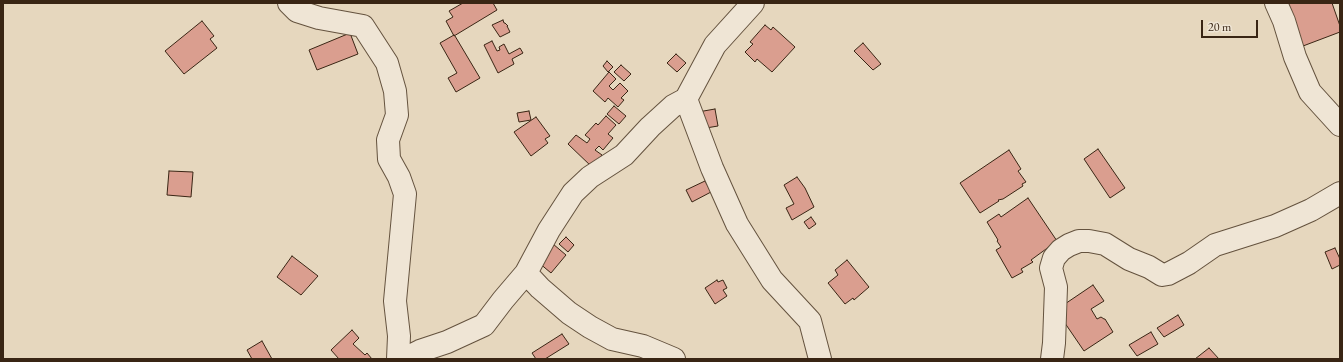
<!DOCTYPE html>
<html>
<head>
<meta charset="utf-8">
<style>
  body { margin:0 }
  #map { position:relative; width:1343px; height:362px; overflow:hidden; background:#e6d7be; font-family:"EB Garamond",serif }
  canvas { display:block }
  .frame { position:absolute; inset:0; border:4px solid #392514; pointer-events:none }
  .scale { position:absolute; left:1201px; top:20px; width:57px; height:18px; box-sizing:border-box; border:2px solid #392514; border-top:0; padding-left:5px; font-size:12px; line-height:14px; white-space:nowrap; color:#392514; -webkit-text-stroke:3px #efe5d5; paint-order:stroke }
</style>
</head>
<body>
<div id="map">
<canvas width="1343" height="362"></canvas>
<div class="frame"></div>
<div class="scale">20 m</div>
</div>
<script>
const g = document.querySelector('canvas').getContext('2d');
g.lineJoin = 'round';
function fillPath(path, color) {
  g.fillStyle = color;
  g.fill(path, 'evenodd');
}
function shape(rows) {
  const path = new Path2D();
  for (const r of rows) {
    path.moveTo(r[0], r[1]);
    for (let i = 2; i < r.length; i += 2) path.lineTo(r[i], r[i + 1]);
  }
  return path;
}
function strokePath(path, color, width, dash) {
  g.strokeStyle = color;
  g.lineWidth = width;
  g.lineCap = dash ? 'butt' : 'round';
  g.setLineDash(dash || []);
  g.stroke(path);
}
const building = shape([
  [463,3,493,3,497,10,454,36,446,21,453,17,449,11,463,3],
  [1287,3,1332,3,1340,26,1340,32,1303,46,1287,3],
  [503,20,504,23,505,23,508,26,507,26,510,32,500,37,492,25,503,20],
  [202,21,214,36,210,39,217,48,184,74,165,51,202,21],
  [765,25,771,30,773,27,795,47,772,72,757,59,755,62,745,52,753,44,750,42,765,25],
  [350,33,358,54,317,70,309,50,350,33],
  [454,35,455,36,480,78,456,92,448,78,457,73,440,43,454,35],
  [492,41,497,51,500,50,499,47,504,44,509,54,520,48,523,53,512,59,514,64,498,73,484,45,492,41],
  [863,43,881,64,873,70,854,51,863,43],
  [676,54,686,63,677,72,667,63,676,54],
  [607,61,613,67,608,72,603,66,607,61],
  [621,65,631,74,624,81,614,72,621,65],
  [609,72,616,79,609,86,613,90,620,83,628,91,621,98,624,100,618,107,608,98,605,102,593,91,609,72],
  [614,106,626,116,619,124,607,114,614,106],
  [715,109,718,126,700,129,698,112,715,109],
  [529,111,531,120,519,122,517,113,529,111],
  [606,116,616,125,608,134,613,138,603,150,599,146,595,150,602,155,592,167,568,144,576,135,587,143,590,139,585,135,596,123,598,125,606,116],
  [536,117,550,136,545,139,548,143,531,156,514,132,536,117],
  [1098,149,1125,188,1110,198,1084,159,1098,149],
  [1009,150,1021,169,1018,171,1026,182,1022,184,1023,186,1003,199,998,200,999,201,980,213,960,183,1009,150],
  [169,171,193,172,191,197,167,195,169,171],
  [797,177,805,188,814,207,792,220,786,208,794,204,784,185,797,177],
  [705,181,711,192,692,202,686,190,705,181],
  [1028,198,1057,241,1031,260,1033,262,1021,269,1023,272,1012,278,996,250,1001,247,997,241,998,240,987,222,999,214,1001,217,1028,198],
  [811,217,816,224,809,229,804,222,811,217],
  [566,237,574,245,568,252,559,244,566,237],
  [553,244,566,255,551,273,538,262,553,244],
  [1335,248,1340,259,1340,265,1332,269,1325,252,1335,248],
  [292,256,318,276,301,295,277,277,292,256],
  [847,260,869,287,854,300,853,298,845,304,828,283,838,275,835,270,847,260],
  [717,280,718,282,723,280,727,288,723,290,727,296,715,304,705,288,717,280],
  [1093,285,1104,301,1091,309,1097,319,1101,317,1104,319,1105,319,1113,332,1084,351,1056,310,1093,285],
  [1178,315,1184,325,1164,337,1157,328,1178,315],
  [352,330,359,338,353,344,365,355,367,353,372,359,339,359,331,350,352,330],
  [1151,332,1158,344,1137,356,1129,345,1151,332],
  [562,334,569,344,545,359,536,359,532,353,562,334],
  [262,341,272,359,252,359,247,350,262,341],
  [1209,348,1219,359,1195,359,1209,348]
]);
fillPath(building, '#da9e8f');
strokePath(building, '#392514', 1);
const minor = shape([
  [289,3,297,11,319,18,363,26,387,63,395,91,397,115,388,140,389,159,399,177,405,194,395,301,399,336,398,359],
  [1276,3,1284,21,1295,57,1310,92,1340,125],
  [686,99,712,168,737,224,772,280,810,321,820,359],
  [526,273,540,288,569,313,590,327,612,339,643,346,674,359],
  [404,359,420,351,447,342,484,325,503,300,526,273,549,230,573,193,590,177,624,155,650,127,673,106,686,99,715,45,753,3],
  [1052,359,1054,343,1056,287,1051,268,1054,258,1061,250,1069,245,1079,241,1089,241,1105,244,1129,259,1149,267,1162,275,1168,274,1189,263,1215,245,1275,226,1311,210,1340,193]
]);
strokePath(minor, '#64523e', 24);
strokePath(minor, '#efe5d5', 22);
</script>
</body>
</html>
